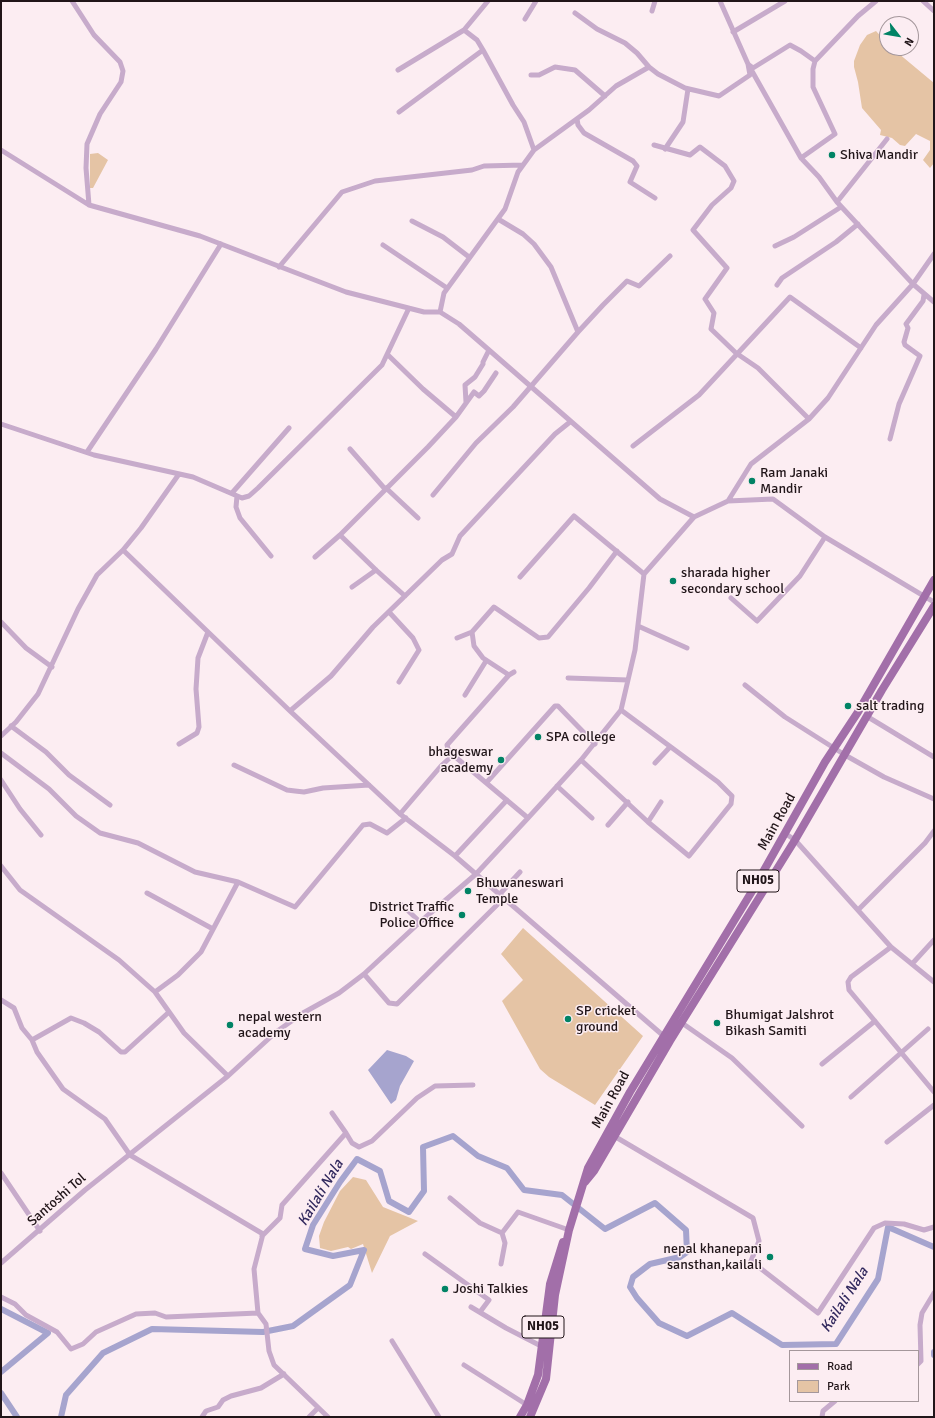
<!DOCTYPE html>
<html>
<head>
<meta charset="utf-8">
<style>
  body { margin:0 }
  #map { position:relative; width:935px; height:1418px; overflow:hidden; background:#fcedf2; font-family:Signika,sans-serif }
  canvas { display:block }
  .frame { position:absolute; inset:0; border:2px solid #211519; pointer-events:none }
  .legend { position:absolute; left:789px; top:1350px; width:130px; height:52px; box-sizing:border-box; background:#fcedf2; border:1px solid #a4979b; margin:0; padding:5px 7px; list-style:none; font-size:12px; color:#211519 }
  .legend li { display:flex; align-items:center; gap:8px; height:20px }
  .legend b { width:20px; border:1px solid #a4979b }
  .north { position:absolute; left:879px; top:16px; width:40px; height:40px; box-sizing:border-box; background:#fcedf2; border:1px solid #a4979b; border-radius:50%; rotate:121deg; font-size:11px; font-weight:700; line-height:16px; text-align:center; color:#211519 }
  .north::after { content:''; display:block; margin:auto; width:14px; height:18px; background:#018365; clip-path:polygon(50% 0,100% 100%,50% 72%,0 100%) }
</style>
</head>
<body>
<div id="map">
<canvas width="935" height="1418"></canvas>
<div class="frame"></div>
<ul class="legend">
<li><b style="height:5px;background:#a26fa9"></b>Road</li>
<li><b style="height:11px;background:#e5c4a5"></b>Park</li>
</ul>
<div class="north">N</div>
</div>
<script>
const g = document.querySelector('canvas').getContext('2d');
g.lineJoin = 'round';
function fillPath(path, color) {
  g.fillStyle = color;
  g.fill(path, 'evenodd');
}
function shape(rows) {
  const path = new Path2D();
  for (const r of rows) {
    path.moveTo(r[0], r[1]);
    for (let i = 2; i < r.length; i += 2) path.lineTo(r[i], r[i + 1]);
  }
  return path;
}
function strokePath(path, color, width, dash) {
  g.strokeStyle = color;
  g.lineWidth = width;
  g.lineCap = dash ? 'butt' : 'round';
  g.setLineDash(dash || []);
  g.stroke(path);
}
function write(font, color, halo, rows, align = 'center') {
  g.font = font + ' Signika,sans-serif';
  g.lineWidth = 3;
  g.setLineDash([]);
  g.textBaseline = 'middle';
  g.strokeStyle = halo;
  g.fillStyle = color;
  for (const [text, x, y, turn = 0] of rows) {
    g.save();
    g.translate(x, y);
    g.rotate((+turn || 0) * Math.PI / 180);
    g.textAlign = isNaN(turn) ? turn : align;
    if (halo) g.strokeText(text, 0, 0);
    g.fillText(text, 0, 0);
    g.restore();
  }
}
fillPath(shape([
  [876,31,887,43,887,48,892,48,934,83,934,163,930,168,923,160,930,150,930,141,916,134,905,146,900,145,892,138,880,135,881,130,862,108,858,82,854,67,854,61,860,45,867,35],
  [98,153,108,160,93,188,90,188,90,154],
  [523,928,643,1036,595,1105,549,1077,540,1069,502,1001,523,980,501,954],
  [353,1177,366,1180,383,1207,418,1221,390,1236,372,1273,363,1244,351,1249,348,1247,331,1251,320,1248,319,1236,324,1222,340,1191]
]), '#e5c4a5');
fillPath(shape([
  [387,1050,406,1056,414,1061,400,1086,396,1100,391,1104,368,1070]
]), '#a6a4ce');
strokePath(shape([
  [1,1309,48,1333,1,1372],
  [934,1352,934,1355],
  [1,1393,17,1417],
  [61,1417,66,1395,103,1353,152,1329,263,1332,293,1326,318,1308,350,1285,364,1250,333,1256,305,1249,313,1225,340,1182,357,1159,380,1171,389,1201,409,1212,424,1191,423,1147,453,1136,478,1156,507,1168,524,1190,562,1195,605,1229,655,1203,686,1230,687,1252,680,1257,650,1264,633,1277,630,1287,637,1298,659,1323,687,1336,732,1313,782,1345,836,1344,878,1279,888,1227,934,1247]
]), '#a6a4ce', 6);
strokePath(shape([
  [72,1,94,35,120,62,123,71,121,82,100,114,87,144,86,168,89,205],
  [488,1,464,30,477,40,483,50,513,105,524,122,534,150],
  [720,1,748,64,801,158,819,177,837,202,913,284,934,302],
  [923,1,934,11],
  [652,11,655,1],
  [575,13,597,29,625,43,637,53,649,67],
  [525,19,536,1],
  [733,32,785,1],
  [749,65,753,68,790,45,801,51,815,61,858,16,876,1],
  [398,70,464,30],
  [531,75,539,75,555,67,575,70,605,96],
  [399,112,483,50],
  [577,119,578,125,584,133,633,161,637,166,630,182,655,198],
  [654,145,690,155,700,147,725,166,734,181,731,188,712,205,693,230,727,268,705,299,714,313,711,329,736,353,758,368,809,419],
  [665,149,683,122,688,89],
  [1,150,89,205,200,236,346,292,424,312,440,312,459,324,489,350,660,499,694,517],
  [801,158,835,134,813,87,813,69,815,61],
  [837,202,887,139],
  [498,219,523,234,534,244,551,267,578,332],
  [412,221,443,237,469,257],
  [383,245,447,288],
  [775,246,794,237,841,207],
  [279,267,342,192,375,181,472,170,484,166,523,165],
  [777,285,782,278,836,242,858,224],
  [440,312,444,293,505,209,518,172,534,150,589,110,616,86,649,67,658,74,685,88,719,96,750,75,748,64],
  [388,355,423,389,456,417],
  [466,402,465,385,475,377,483,364,483,362,489,350],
  [1,424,94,455,193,477,242,498,249,496,258,488,382,365,409,308],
  [890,439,899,404,920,356,905,345,904,342,908,328,906,324,923,301,924,295],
  [633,446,699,395,790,297,861,348],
  [350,449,385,489],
  [87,452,156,349,221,244],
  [386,488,418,518],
  [232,493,289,428],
  [433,495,476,443,513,407,578,332,603,305,627,281,639,286,670,256],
  [237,496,236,507,240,518,271,556],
  [728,501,773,499,825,537,934,602],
  [123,550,290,711,400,814,455,856,666,1038],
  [315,557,340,535],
  [520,577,574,516,644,574],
  [352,587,376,570],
  [405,596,376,570,340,535,428,447,456,417,474,392,479,396,484,391,496,373],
  [731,598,757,621,800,576,825,537],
  [389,612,413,638,419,650,399,682],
  [1,622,26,648,52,667],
  [638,626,687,648],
  [457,638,472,632,494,607,539,638,548,637,589,588,617,551],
  [509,675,514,672],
  [568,678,628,680],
  [745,685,785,717,845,755,884,777,934,799],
  [465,695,486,661],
  [290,711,331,676,373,627,442,560,452,554,460,536,555,434,570,422],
  [868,717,934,757],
  [11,726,46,752,69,775,110,805],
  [1,736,16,722,38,694,78,609,97,575,123,550,141,528,179,474],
  [179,744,197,733,199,727,196,689,198,658,208,632],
  [1,753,49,789,76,816,100,833,138,843,195,872,238,882,295,907,363,825,370,824,387,833,406,818],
  [453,755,449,752,447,745,509,675,483,658,474,646,472,632],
  [581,760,648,822,689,856,731,804,732,796,718,782,621,710],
  [655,763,670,747],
  [234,765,287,790,295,791,304,792,323,788,369,785],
  [1,780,20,809,41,835],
  [487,782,555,706,558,706,595,744],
  [557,786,592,818],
  [400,814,441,766,453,755,528,818],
  [648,822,661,802],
  [608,825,628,802],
  [786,834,795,840,891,947,934,982],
  [455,856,507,800],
  [1,866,20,890,119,960,155,992,184,1033,228,1076],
  [147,893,213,929],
  [499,895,520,872],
  [402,905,420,922],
  [858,910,925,843,934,831],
  [891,947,851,977,848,982,849,990,934,1092],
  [912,964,934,940],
  [364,974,389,1003,397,1004,503,899],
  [155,992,178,975,201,952,238,882],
  [1,1000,14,1008,22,1028,32,1040,37,1052,63,1089,105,1119,130,1155,263,1234,254,1269,258,1313,266,1324,269,1351,274,1365,328,1417],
  [682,1023,732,1058,802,1126],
  [32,1040,71,1018,84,1023,99,1032,121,1052,125,1052,169,1012],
  [822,1064,875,1021],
  [851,1097,928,1029],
  [346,1133,352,1143,359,1147,372,1141,417,1098,435,1086,473,1085],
  [614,1136,753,1218,759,1241,751,1261,818,1313,874,1228,885,1223,904,1224,924,1230,934,1227],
  [887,1142,934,1105],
  [1,1173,40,1231],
  [450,1198,480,1223,502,1233,518,1212,569,1230],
  [262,1236,280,1218,282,1205,346,1133,332,1113],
  [425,1254,489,1300,480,1312],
  [1,1263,85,1190,228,1076,276,1032,303,1013,339,993,364,974,420,922,476,874,528,818,581,760,621,710,635,650,644,574,694,517,728,501,751,464,809,419,828,398,876,325,913,284,934,254],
  [501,1264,505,1243,502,1233],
  [1,1297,15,1304,26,1315,57,1332,71,1349,83,1344,96,1332,136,1314,155,1313,166,1317,258,1313],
  [471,1307,506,1328,541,1346],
  [392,1341,439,1417],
  [918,1364,921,1361,920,1325,922,1313,934,1293],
  [464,1365,527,1405],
  [202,1417,206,1411,218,1407,223,1400,231,1396,261,1388,284,1374],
  [309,1417,318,1408],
  [822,1417,823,1411,835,1401]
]), '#c7abcb', 5);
strokePath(shape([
  [585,1182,594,1171,670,1041,795,840,882,690,934,606],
  [520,1417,527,1405,538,1375,550,1284,563,1242],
  [530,1417,546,1379,555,1295,569,1230,588,1168,630,1092,754,888,825,762,858,712,934,580]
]), '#a26fa9', 8);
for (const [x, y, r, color] of [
  [832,155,4,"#018365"],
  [752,481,4,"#018365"],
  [673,581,4,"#018365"],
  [848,706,4,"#018365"],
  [538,737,4,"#018365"],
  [501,760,4,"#018365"],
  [468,891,4,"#018365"],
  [462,915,4,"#018365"],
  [568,1019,4,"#018365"],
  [717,1023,4,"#018365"],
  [230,1025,4,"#018365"],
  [770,1257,4,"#018365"],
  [445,1289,4,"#018365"]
]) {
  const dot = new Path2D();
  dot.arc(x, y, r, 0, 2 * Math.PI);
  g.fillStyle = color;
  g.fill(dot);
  strokePath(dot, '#fcedf2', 1.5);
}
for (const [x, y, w] of [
  [758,881,42],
  [543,1327,42]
]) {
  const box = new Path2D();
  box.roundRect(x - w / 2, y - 11, w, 22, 3);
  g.fillStyle = '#fcedf2';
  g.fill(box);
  strokePath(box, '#211519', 1);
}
write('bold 13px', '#211519', null, [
  ["NH05",758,881],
  ["NH05",543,1327]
]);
write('14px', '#211519', '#fcedf2', [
  ["Shiva Mandir",840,155],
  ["Ram Janaki",760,473],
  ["Mandir",760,489],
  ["sharada higher",681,573],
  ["secondary school",681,589],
  ["salt trading",856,706],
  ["SPA college",546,737],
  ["bhageswar",493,752,"right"],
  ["academy",493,768,"right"],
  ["Bhuwaneswari",476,883],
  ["Temple",476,899],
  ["District Traffic",454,907,"right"],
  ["Police Office",454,923,"right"],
  ["SP cricket",576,1011],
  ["ground",576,1027],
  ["Bhumigat Jalshrot",725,1015],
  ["Bikash Samiti",725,1031],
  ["nepal western",238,1017],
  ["academy",238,1033],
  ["nepal khanepani",762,1249,"right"],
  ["sansthan,kailali",762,1265,"right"],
  ["Joshi Talkies",453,1289]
], 'left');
write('14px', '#211519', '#fcedf2', [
  ["Main Road",777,822,-61],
  ["Main Road",611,1100,-61],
  ["Santoshi Tol",57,1200,-41]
]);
write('italic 15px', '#32295e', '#fcedf2', [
  ["Kailali Nala",321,1193,-59],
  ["Kailali Nala",845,1300,-57]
]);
</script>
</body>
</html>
